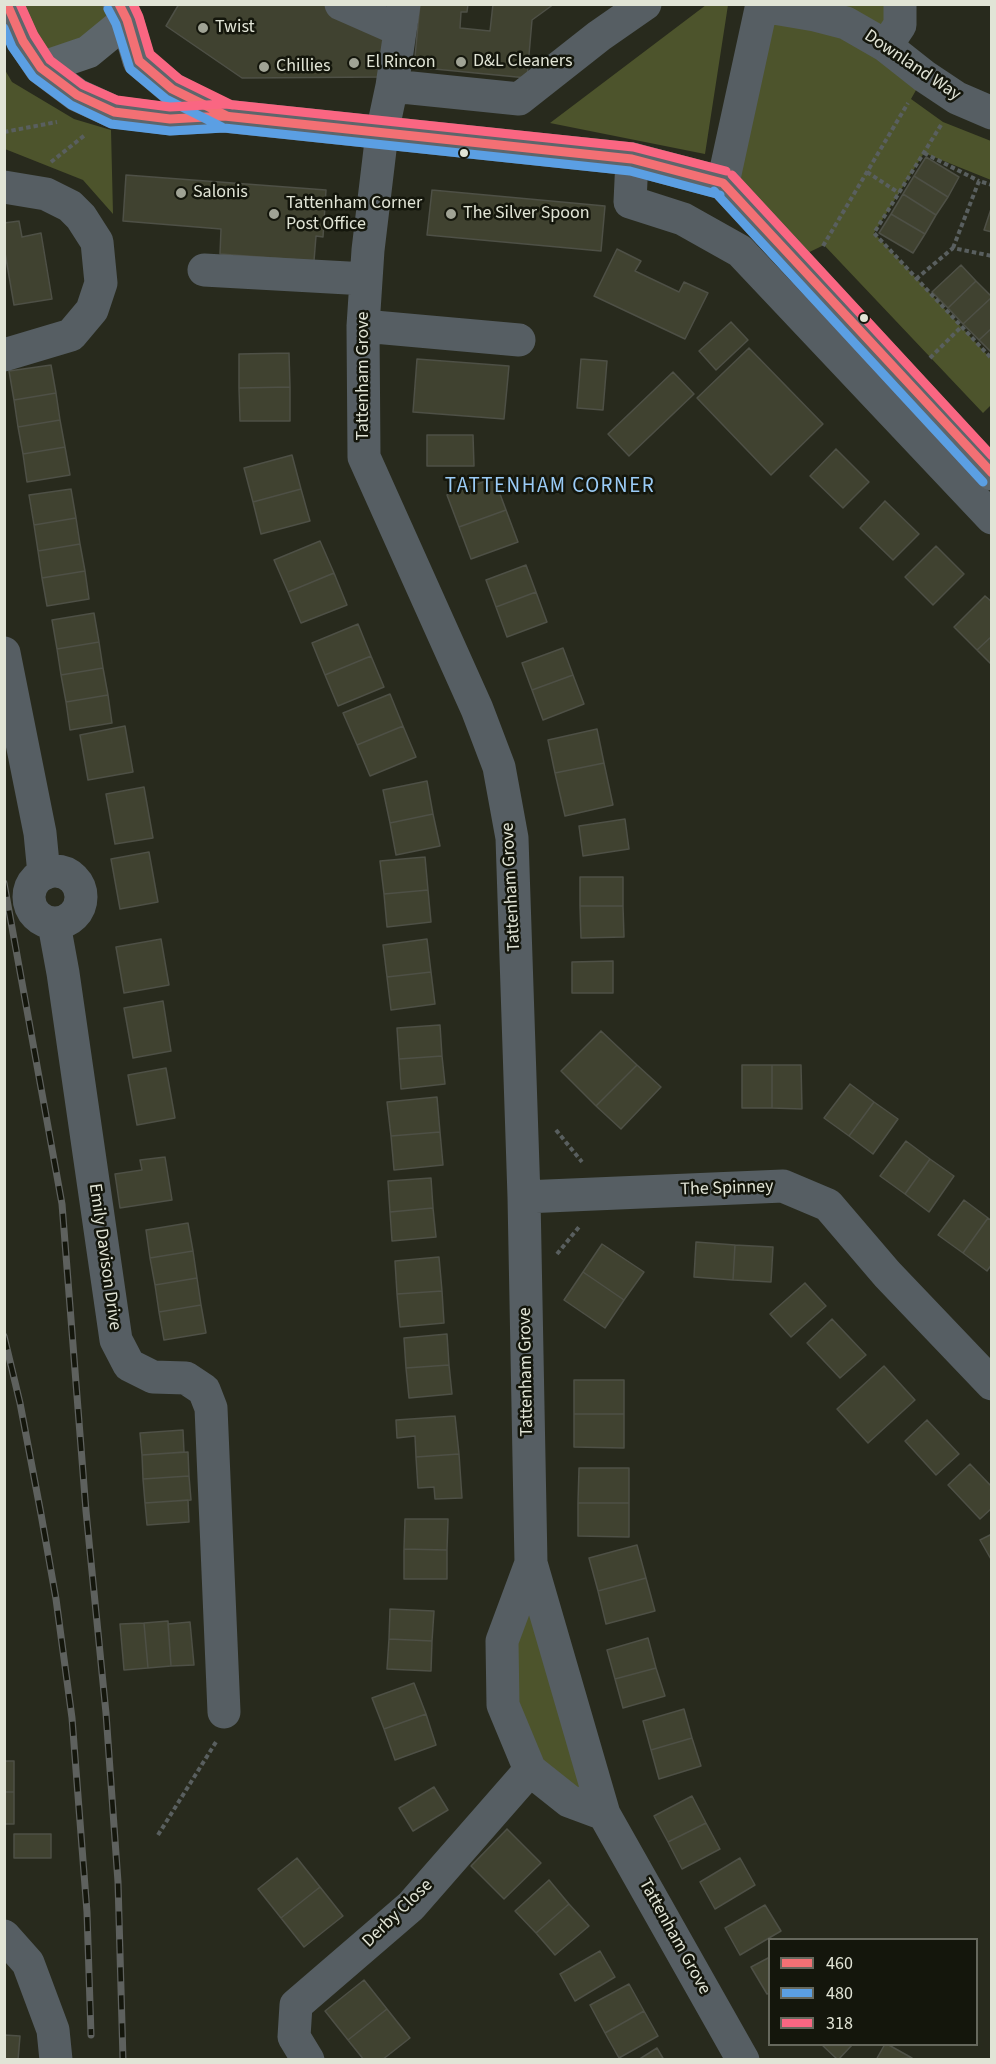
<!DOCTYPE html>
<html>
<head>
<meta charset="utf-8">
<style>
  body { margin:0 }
  #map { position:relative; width:996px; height:2064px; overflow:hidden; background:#282a1d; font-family:"Source Sans 3",sans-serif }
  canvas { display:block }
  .frame { position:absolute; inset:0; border:6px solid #e1e4d6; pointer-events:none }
  .legend { position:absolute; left:768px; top:1938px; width:210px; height:108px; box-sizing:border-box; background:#14160c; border:2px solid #66685d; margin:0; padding:8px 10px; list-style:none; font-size:18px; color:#e1e4d6 }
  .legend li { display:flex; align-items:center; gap:12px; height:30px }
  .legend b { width:30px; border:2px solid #66685d }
</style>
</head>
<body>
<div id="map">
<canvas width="996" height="2064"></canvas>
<div class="frame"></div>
<ul class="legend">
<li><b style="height:8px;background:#f37074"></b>460</li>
<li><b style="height:8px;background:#5b9fe3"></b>480</li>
<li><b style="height:8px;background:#fa6682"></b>318</li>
</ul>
</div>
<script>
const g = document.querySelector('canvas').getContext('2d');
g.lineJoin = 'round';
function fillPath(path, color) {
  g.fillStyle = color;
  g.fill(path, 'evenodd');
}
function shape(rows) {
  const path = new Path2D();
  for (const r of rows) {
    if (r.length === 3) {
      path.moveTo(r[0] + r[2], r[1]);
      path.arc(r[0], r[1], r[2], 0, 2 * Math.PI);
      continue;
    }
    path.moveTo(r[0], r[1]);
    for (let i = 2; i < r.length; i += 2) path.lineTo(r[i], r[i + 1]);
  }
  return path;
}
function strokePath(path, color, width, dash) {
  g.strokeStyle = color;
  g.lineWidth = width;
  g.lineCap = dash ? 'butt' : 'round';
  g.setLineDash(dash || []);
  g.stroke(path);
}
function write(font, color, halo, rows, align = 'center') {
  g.font = font + ' "Source Sans 3",sans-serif';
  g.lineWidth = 5;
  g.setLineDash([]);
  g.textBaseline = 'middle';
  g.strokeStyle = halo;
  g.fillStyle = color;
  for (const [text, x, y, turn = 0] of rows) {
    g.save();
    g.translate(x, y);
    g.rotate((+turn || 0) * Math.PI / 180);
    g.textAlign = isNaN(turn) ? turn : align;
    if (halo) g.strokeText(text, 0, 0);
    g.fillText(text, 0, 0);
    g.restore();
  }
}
fillPath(shape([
  [7,5,119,5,127,20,41,68],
  [706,5,728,5,705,154,550,123],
  [762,5,900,5,900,25,924,76,911,99,943,122,991,141,991,180,924,153,874,233,991,359,991,405,983,413,824,245,793,260,723,183],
  [5,70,12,82,74,119,111,130,113,214,83,180,5,149],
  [531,1563,604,1814,569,1801,503,1705]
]), '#4d542c');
const building = shape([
  [179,4,322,4,385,31,383,77,242,78,166,26,179,4],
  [420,4,468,4,467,12,461,12,460,28,490,31,493,4,554,4,532,20,527,78,414,67,420,4],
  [926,157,959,177,948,197,914,176,926,157],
  [126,175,326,190,323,237,316,236,314,261,220,254,221,229,123,221,126,175],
  [914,176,948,197,936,215,903,194,914,176],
  [432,190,605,206,601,251,427,235,432,190],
  [903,194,936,215,925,234,891,214,903,194],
  [992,206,992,232,984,230,992,206],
  [891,214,925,234,913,253,879,233,891,214],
  [19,221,22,237,41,233,52,299,14,305,4,247,4,223,19,221],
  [617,249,641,261,635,271,679,292,684,282,708,293,685,339,594,296,617,249],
  [961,265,976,281,948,308,932,292,961,265],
  [976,281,992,297,963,324,948,308,976,281],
  [992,297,992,328,979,340,963,324,992,297],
  [731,322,748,340,716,370,699,351,731,322],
  [992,328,992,353,979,340,992,328],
  [749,348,823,424,771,475,697,398,749,348],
  [289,353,290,387,239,388,239,354,289,353],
  [417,359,509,366,504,419,413,412,417,359],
  [581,359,607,361,603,410,577,408,581,359],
  [51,365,56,393,14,400,9,371,51,365],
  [673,372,694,394,629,456,608,434,673,372],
  [290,387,290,421,240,421,239,388,290,387],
  [56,393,60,420,18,427,14,400,56,393],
  [60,420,65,447,23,454,18,427,60,420],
  [427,435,473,435,474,466,427,466,427,435],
  [65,447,70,475,27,482,23,454,65,447],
  [836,449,869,482,843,508,810,476,836,449],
  [292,455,301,489,253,502,244,468,292,455],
  [494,478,506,510,459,527,447,495,494,478],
  [71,489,76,518,34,525,29,495,71,489],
  [301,489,310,521,261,534,253,502,301,489],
  [885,501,919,534,893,560,860,528,885,501],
  [506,510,518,542,471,559,459,527,506,510],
  [76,518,80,544,38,551,34,525,76,518],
  [320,541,334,573,288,592,274,560,320,541],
  [80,544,85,571,42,578,38,551,80,544],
  [936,546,964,574,933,605,905,577,936,546],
  [526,565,536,592,496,607,486,580,526,565],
  [85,571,89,599,47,606,42,578,85,571],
  [334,573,347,605,301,623,288,592,334,573],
  [536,592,547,622,507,637,496,607,536,592],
  [985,596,992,602,992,636,977,650,954,627,985,596],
  [94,613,99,642,57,649,52,620,94,613],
  [358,624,371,656,325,675,312,643,358,624],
  [992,636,992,665,977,650,992,636],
  [99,642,103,668,61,675,57,649,99,642],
  [563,648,573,675,532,690,522,663,563,648],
  [371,656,384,687,338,706,325,675,371,656],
  [103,668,108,695,66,702,61,675,103,668],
  [573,675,584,704,543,720,532,690,573,675],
  [390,694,403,726,357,745,343,713,390,694],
  [108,695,112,723,70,730,66,702,108,695],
  [125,726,133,772,88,780,80,735,125,726],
  [403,726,416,757,370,776,357,745,403,726],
  [597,729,604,763,555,773,548,740,597,729],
  [604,763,613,805,565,816,555,773,604,763],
  [427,781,433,814,390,823,383,790,427,781],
  [144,787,153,838,115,844,106,794,144,787],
  [433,814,440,846,396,855,390,823,433,814],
  [625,819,629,849,583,856,579,826,625,819],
  [149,852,158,902,120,909,111,859,149,852],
  [425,857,428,890,384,894,380,861,425,857],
  [580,877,623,877,623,906,580,906,580,877],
  [428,890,431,922,387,927,384,894,428,890],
  [580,906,623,906,624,937,581,938,580,906],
  [161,939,169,985,124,993,116,947,161,939],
  [427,939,431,972,387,977,383,945,427,939],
  [613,961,613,993,572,993,572,962,613,961],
  [431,972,435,1004,391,1010,387,977,431,972],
  [163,1001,171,1051,133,1058,124,1008,163,1001],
  [440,1025,442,1056,399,1059,397,1028,440,1025],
  [601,1031,637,1065,596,1106,561,1071,601,1031],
  [442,1056,445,1084,401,1089,399,1059,442,1056],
  [637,1065,661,1087,621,1129,596,1106,637,1065],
  [742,1065,772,1065,772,1108,742,1108,742,1065],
  [772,1065,801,1065,802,1109,772,1108,772,1065],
  [166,1068,175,1118,137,1125,128,1075,166,1068],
  [850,1084,874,1102,849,1136,824,1118,850,1084],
  [437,1097,440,1132,391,1136,387,1102,437,1097],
  [874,1102,898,1119,873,1154,849,1136,874,1102],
  [440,1132,443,1165,394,1170,391,1136,440,1132],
  [906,1141,930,1159,905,1194,880,1176,906,1141],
  [165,1157,172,1200,120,1208,115,1174,142,1170,140,1160,165,1157],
  [930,1159,954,1176,929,1212,905,1194,930,1159],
  [431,1178,433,1208,390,1212,388,1181,431,1178],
  [964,1200,988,1218,963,1253,938,1235,964,1200],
  [433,1208,436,1237,392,1241,390,1212,433,1208],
  [988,1218,992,1221,992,1264,987,1271,963,1253,988,1218],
  [188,1223,193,1251,150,1258,146,1230,188,1223],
  [696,1242,735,1245,733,1280,694,1277,696,1242],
  [602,1244,644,1272,624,1300,583,1272,602,1244],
  [735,1245,773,1247,771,1282,733,1280,735,1245],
  [193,1251,197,1278,155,1285,150,1258,193,1251],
  [439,1257,442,1291,397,1294,395,1261,439,1257],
  [583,1272,624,1300,605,1328,564,1300,583,1272],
  [197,1278,201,1305,159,1312,155,1285,197,1278],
  [805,1283,826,1306,791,1337,770,1314,805,1283],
  [442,1291,444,1323,400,1327,397,1294,442,1291],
  [201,1305,206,1333,164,1340,159,1312,201,1305],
  [832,1319,866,1355,840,1378,807,1343,832,1319],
  [447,1334,449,1365,406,1368,404,1338,447,1334],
  [449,1365,452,1394,409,1398,406,1368,449,1365],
  [884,1366,915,1400,868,1443,837,1409,884,1366],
  [574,1380,624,1380,624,1414,574,1414,574,1380],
  [574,1414,624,1414,624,1448,574,1447,574,1414],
  [455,1416,459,1454,416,1457,415,1436,397,1438,396,1420,455,1416],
  [927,1420,959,1454,936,1475,905,1441,927,1420],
  [183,1430,184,1452,142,1455,140,1433,183,1430],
  [188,1452,189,1476,143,1479,142,1455,188,1452],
  [459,1454,462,1498,435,1499,434,1487,418,1488,416,1457,459,1454],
  [970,1464,992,1487,992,1508,980,1519,948,1485,970,1464],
  [579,1468,629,1468,629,1503,578,1503,579,1468],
  [189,1476,191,1500,145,1503,143,1479,189,1476],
  [188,1500,189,1522,147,1525,145,1503,188,1500],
  [578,1503,629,1503,629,1537,578,1536,578,1503],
  [405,1519,448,1519,447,1550,404,1549,405,1519],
  [992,1534,992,1561,980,1540,992,1534],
  [637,1545,646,1578,598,1591,589,1558,637,1545],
  [404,1549,447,1550,447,1579,404,1579,404,1549],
  [646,1578,655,1611,606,1624,598,1591,646,1578],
  [390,1609,434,1611,432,1641,389,1639,390,1609],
  [168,1621,171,1666,148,1668,144,1623,168,1621],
  [190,1622,194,1665,171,1666,168,1624,190,1622],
  [144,1623,148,1668,124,1670,120,1624,144,1623],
  [648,1638,656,1668,615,1679,607,1650,648,1638],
  [389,1639,432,1641,431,1671,387,1669,389,1639],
  [656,1668,665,1696,623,1708,615,1679,656,1668],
  [414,1683,426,1714,384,1729,372,1698,414,1683],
  [684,1709,692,1738,651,1750,643,1721,684,1709],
  [426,1714,436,1745,395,1760,384,1729,426,1714],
  [692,1738,701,1766,659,1779,651,1750,692,1738],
  [4,1761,14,1761,14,1792,4,1792,4,1761],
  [434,1787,448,1810,413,1831,399,1808,434,1787],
  [4,1792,14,1792,14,1824,4,1824,4,1792],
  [692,1796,706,1823,668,1842,654,1816,692,1796],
  [706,1823,720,1849,682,1869,668,1842,706,1823],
  [507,1829,541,1863,504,1899,471,1866,507,1829],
  [14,1834,51,1834,51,1858,14,1858,14,1834],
  [297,1858,320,1887,281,1918,258,1889,297,1858],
  [740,1858,755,1885,715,1909,700,1882,740,1858],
  [549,1880,569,1904,536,1933,515,1911,549,1880],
  [320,1887,343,1916,304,1947,281,1918,320,1887],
  [569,1904,589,1926,555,1955,536,1933,569,1904],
  [765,1905,781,1931,740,1955,725,1928,765,1905],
  [600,1951,615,1977,575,2001,560,1974,600,1951],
  [770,1957,770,1993,767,1994,751,1967,770,1957],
  [364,1980,387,2009,348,2040,325,2011,364,1980],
  [629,1984,644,2011,605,2033,590,2005,629,1984],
  [387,2009,410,2038,382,2060,364,2060,348,2040,387,2009],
  [644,2011,658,2036,619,2058,605,2033,644,2011],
  [4,2035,20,2036,18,2060,4,2060,4,2035],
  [821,2044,853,2044,838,2060,821,2044],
  [885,2044,887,2044,912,2058,876,2060,885,2044],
  [657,2048,664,2060,638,2060,657,2048]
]);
fillPath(building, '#404230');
strokePath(building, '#4e5046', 1.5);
strokePath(shape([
  [941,125,874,233,992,359],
  [4,132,57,122],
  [924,153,979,181],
  [51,162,85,135],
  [867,172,899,193],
  [823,246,908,103],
  [953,248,979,181,992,185],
  [916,279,953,248,992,256],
  [930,358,961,327],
  [556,1130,582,1162],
  [557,1254,579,1227],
  [158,1835,216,1742]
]), '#595f5f', 4, [4.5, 3]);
strokePath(shape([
  [341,4,400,30],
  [404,4,392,86,382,133,368,250,363,326,364,457,477,709,499,767,512,838,524,1197,531,1563,604,1814,743,2060],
  [762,6,815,15,846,23,886,46,924,76,957,98,992,113],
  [886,46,900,25,900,4],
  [392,86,519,99,599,36,645,4],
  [632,159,630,202,683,219,740,251,992,518],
  [723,183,762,4],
  [4,187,46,194,70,206,81,217,97,242,101,283,92,310,71,335,4,355],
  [204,270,366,279],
  [363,326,519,340],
  [4,653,40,833,44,874],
  [55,897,26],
  [54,924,63,973,116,1340,129,1365,153,1377,186,1378,204,1390,211,1408,224,1712],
  [524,1197,783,1186,828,1205,887,1274,992,1384],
  [531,1563,502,1641,503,1705,530,1770,569,1801,604,1814],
  [4,1936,28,1963,53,2030,56,2060],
  [308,2060,294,2037,296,2005,411,1906,530,1770]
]), '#565e63', 33);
strokePath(shape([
  [7,4,23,41,41,68,77,95,114,112,170,119,224,116,632,159,723,183,992,474],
  [119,4,127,20,139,61,172,89,224,116],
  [41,68,88,52,127,20]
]), '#5d666b', 33);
const rail = shape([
  [4,883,62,1204,86,1511,106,1713,118,1882,123,2060],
  [4,1336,20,1403,41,1514,56,1599,72,1718,87,1912,91,2035]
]);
strokePath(rail, '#5e615e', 7);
strokePath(rail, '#14160c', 4.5, [14]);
strokePath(shape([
  [7,4,23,41,41,68,77,95,114,112,170,119,224,116,632,159,723,183],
  [119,4,127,20,139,61,172,89,227,116],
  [723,183,992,473]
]), '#f37074', 9);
strokePath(shape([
  [108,9,116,24,130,69,166,99,222,127],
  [4,28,12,47,33,77,71,105,111,124,170,131,224,128,630,171,720,195],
  [714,191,983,482]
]), '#5b9fe3', 9);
strokePath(shape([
  [20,4,34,35,50,60,83,85,117,100,170,107,225,104,633,147,726,171],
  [133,4,139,17,150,54,179,79,232,105],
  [732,175,992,456]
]), '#fa6682', 9);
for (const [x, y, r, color] of [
  [203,28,6,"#a0a395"],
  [461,62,6,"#a0a395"],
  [354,63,6,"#a0a395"],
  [264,67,6,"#a0a395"],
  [464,153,5,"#e1e4d6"],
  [181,193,6,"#a0a395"],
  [274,214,6,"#a0a395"],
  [451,214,6,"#a0a395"],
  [864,318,5,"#e1e4d6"]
]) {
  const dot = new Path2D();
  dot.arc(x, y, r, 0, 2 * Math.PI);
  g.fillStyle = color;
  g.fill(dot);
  strokePath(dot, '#14160c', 2);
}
write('18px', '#e1e4d6', '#14160c', [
  ["Twist",215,28],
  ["D&L Cleaners",473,62],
  ["El Rincon",366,63],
  ["Chillies",276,67],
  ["Salonis",193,193],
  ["Tattenham Corner",286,204],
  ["Post Office",286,225],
  ["The Silver Spoon",463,214]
], 'left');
write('18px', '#e1e4d6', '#14160c', [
  ["Downland Way",912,66,34],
  ["Tattenham Grove",364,376,-90],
  ["Tattenham Grove",512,887,-93],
  ["The Spinney",727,1189,-2],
  ["Emily Davison Drive",104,1257,82],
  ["Tattenham Grove",527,1372,-91],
  ["Derby Close",398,1914,-44],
  ["Tattenham Grove",674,1937,61]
]);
g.letterSpacing = '1.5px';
write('21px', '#9bccf7', '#14160c', [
  ["TATTENHAM CORNER",550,487]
]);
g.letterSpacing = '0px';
</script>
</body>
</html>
